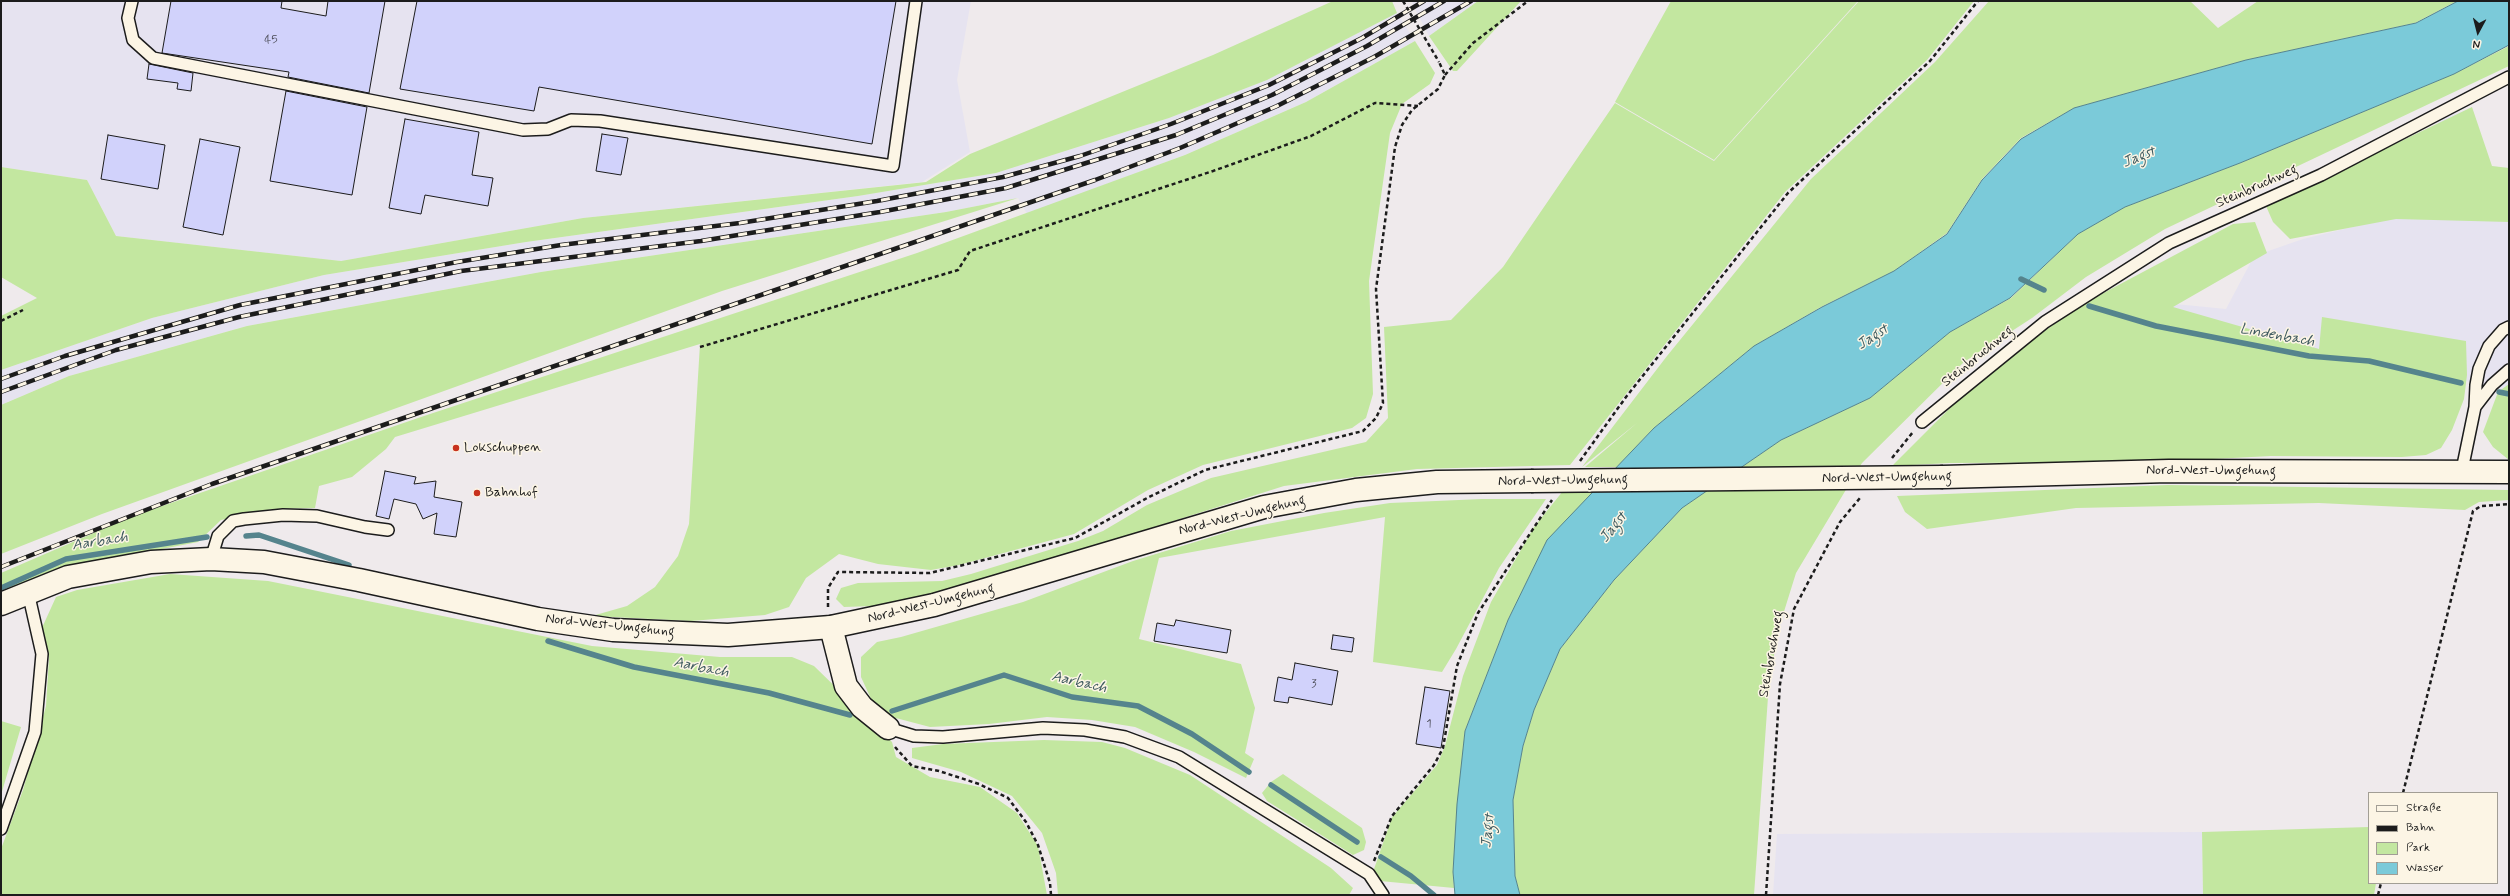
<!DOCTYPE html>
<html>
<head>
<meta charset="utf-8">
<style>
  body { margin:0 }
  #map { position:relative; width:2510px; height:896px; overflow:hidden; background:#efeaec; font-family:Mynerve,sans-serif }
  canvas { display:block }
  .frame { position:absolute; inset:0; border:2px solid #1c1c1c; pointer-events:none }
  .legend { position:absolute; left:2368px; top:792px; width:130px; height:92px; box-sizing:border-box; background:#fcf5e5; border:1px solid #a29e95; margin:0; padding:5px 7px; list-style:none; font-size:12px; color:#1c1c1c }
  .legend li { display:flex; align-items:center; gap:8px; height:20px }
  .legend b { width:20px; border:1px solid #a29e95 }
  .north { position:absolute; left:2458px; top:12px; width:40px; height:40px; -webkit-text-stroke:3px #fcf5e5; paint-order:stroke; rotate:187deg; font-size:11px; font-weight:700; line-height:16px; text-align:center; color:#1c1c1c }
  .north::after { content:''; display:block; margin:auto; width:14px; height:18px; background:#1c1c1c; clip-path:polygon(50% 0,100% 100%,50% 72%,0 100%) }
</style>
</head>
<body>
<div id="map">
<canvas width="2510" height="896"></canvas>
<div class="frame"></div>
<ul class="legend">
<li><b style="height:5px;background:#fcf5e5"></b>Straße</li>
<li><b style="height:5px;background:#1c1c1c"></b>Bahn</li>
<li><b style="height:11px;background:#c3e7a0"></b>Park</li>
<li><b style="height:11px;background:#7bcad9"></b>Wasser</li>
</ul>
<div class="north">N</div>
</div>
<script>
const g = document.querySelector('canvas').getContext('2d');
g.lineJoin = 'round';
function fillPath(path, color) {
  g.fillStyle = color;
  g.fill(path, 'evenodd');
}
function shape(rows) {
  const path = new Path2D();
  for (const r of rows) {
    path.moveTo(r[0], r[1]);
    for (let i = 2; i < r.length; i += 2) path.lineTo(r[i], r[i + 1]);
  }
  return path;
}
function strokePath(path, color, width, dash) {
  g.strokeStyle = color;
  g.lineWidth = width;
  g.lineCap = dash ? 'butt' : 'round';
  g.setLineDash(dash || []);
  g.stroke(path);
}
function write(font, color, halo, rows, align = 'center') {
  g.font = font + ' Mynerve,sans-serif';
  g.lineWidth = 3;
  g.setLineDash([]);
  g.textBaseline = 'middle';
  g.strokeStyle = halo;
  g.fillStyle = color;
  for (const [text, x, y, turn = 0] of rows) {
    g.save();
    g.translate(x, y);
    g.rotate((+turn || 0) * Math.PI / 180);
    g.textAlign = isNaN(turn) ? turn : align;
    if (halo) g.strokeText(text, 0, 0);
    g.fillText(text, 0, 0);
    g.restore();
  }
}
fillPath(shape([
  [1,1,971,1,957,80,970,152,922,182,583,218,341,261,116,236,87,180,1,167],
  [1414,1,1478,1,1429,36,1412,3],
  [1397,13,1415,41,1306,102,1185,155,1027,214,1018,198,946,212,541,272,247,326,69,376,1,405,1,370,152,318,324,275,526,242,858,196,996,173,1169,118,1267,80],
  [2469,109,2490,166,2509,168,2509,391,2367,358,2156,323,2165,303,2226,309,2254,256,2303,239,2394,217,2444,158,2438,120],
  [2202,832,2203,895,1773,895,1777,834]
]), '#e6e3f0');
fillPath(shape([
  [1333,1,1392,1,1397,13,1267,80,1169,118,996,173,858,196,526,242,324,275,152,318,1,370,1,316,37,298,1,277,1,167,87,180,116,236,341,261,583,218,926,182,970,154,1213,55],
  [1478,1,1521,1,1457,71,1453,71,1429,36],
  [1671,1,1858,1,1714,160,1615,102],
  [1859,1,1974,1,1927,60,1785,192,1570,465,1417,469,1284,486,978,583,874,606,844,607,836,599,841,588,858,583,942,581,971,574,1078,541,1103,531,1147,505,1211,478,1366,442,1388,418,1384,327,1451,320,1503,267,1615,103,1714,161],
  [1989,1,2190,1,2218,28,2258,1,2457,1,2415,23,2246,60,2074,108,2021,138,1982,179,1947,233,1894,271,1821,307,1754,346,1654,428,1617,467,1585,467,1637,423,1582,467,1667,356,1811,179,1935,62],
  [1415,41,1435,73,1430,84,1402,104,1390,133,1369,281,1373,394,1366,418,1352,428,1203,465,1148,490,1074,534,959,565,931,570,878,564,839,554,806,578,789,607,765,615,691,621,592,616,627,606,655,587,678,556,689,524,700,344,395,437,386,449,352,477,319,486,315,508,273,509,221,520,198,542,89,563,1,590,1,573,133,516,421,417,917,253,1185,155,1306,102],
  [2509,46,2509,66,2165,229,2086,277,2032,318,1964,362,1862,463,1796,573,1777,634,1768,697,1754,895,1520,895,1515,876,1513,800,1523,746,1534,710,1560,649,1614,580,1682,508,1781,440,1870,398,1950,332,2011,298,2078,234,2125,207,2240,163,2454,74],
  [2472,107,2492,166,2509,168,2509,222,2396,219,2290,239,2273,222,2266,206],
  [1018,198,722,291,102,514,1,554,1,405,69,376,247,326,541,272,946,212],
  [2255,222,2267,253,2173,307,2319,349,2322,317,2466,341,2467,375,2464,399,2452,430,2441,448,2426,455,2402,457,2271,456,2155,462,1950,463,1892,466,1984,374,2081,305,2233,224],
  [2509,384,2509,460,2493,447,2483,432,2498,392],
  [2168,485,2509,490,2509,500,2479,502,2465,510,2319,503,2076,508,1927,529,1905,512,1897,496],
  [1563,491,1595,491,1547,541,1508,620,1465,731,1453,872,1454,888,1380,881,1373,872,1392,817,1437,765,1445,746,1463,676,1491,602,1534,527],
  [1482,499,1546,499,1499,568,1456,649,1442,672,1373,662,1385,517,1159,558,1139,639,1241,664,1255,708,1245,753,1254,759,1246,778,1194,752,1135,727,1092,720,1047,717,989,724,930,727,892,717,872,701,861,677,861,657,877,642,901,637,1023,602,1133,561,1231,531,1324,513,1390,503],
  [170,574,268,581,592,646,720,657,792,657,814,666,892,742,896,757,930,777,980,787,1017,813,1038,846,1047,895,1,895,1,849,23,790,46,706,49,658,41,630,56,597,77,590],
  [1,721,21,727,1,795],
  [1044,740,1102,742,1125,748,1190,775,1331,868,1353,888,1349,895,1058,895,1056,873,1042,833,1012,796,961,772,912,758,912,748,943,744],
  [1283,774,1362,828,1366,842,1364,850,1353,855,1267,801,1262,793,1271,782],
  [2369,827,2369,883,2376,883,2374,895,2203,895,2202,832]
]), '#c3e7a0');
const water = shape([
  [2458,1,2509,1,2509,45,2454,74,2240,163,2125,207,2078,234,2010,298,1950,332,1870,398,1781,440,1682,508,1614,580,1560,649,1534,710,1523,746,1513,800,1515,876,1520,895,1455,895,1453,872,1457,804,1465,731,1508,620,1547,540,1654,428,1754,346,1822,307,1894,271,1947,234,1982,180,2021,139,2074,108,2246,60,2416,23,2458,1]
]);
fillPath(water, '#7bcad9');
strokePath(water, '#55848d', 1);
strokePath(shape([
  [2021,279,2044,290],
  [2089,306,2156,326,2309,356,2369,361,2461,383],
  [2499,392,2509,394],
  [246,536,259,535,349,565],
  [1,588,66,559,207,537],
  [548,641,634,667,769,693,850,715],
  [892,711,1004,675,1072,697,1138,706,1192,734,1249,772],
  [1271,785,1357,842],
  [1381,857,1411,876,1434,895]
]), '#55848d', 5.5);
const building = shape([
  [171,1,282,1,281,8,326,16,328,1,385,1,369,93,288,77,289,72,162,53,171,1],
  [417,1,896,1,872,144,539,87,534,111,400,89,417,1],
  [149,64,193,73,191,91,177,89,178,83,147,79,149,64],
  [286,91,367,107,352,195,270,181,286,91],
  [405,119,479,132,472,175,493,178,488,206,425,195,421,214,389,208,405,119],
  [602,134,628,138,621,175,596,171,602,134],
  [108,135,165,145,158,189,101,179,108,135],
  [200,139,240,147,223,235,183,227,200,139],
  [385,471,416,477,414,484,436,481,434,497,462,502,456,537,434,534,437,513,423,519,416,504,394,499,389,519,376,516,385,471],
  [1176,620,1231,630,1227,653,1154,641,1157,623,1174,626,1176,620],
  [1333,635,1354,638,1352,652,1331,649,1333,635],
  [1295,663,1338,671,1332,705,1289,697,1288,703,1274,701,1278,677,1292,680,1295,663],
  [1425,687,1450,691,1441,748,1416,744,1425,687]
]);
fillPath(building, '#d1d2fb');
strokePath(building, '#1c1c1c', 1);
const service = shape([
  [132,1,128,18,133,40,153,58,523,130,548,129,571,120,600,121,893,166,916,1],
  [2475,407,2492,385,2509,370],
  [1922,422,2045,322,2169,243,2321,175,2509,77],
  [2462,470,2475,407,2476,385,2479,369,2489,346,2503,330,2509,327],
  [211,559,218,536,233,521,244,519,283,515,317,516,365,527,388,530],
  [888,728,914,736,943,737,1043,728,1085,730,1125,737,1179,757,1369,874,1383,895],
  [1,829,35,732,42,654,28,592]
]);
const minor = shape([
  [831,627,846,686,862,707,888,728]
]);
const secondary = shape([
  [1943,477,2169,471,2509,472],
  [1,604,68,577,151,562,211,559,264,562,359,580,538,619,613,630,728,635,831,627,934,605,1264,507,1356,490,1437,482,1531,481]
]);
strokePath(service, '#1c1c1c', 14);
strokePath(minor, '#1c1c1c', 25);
strokePath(secondary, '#1c1c1c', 25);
strokePath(shape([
  [1445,75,1473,43,1528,1],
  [1,321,23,310],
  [700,347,958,270,970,251,1213,171,1311,136,1375,103,1418,106],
  [1892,458,1913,432],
  [1580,461,1626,397,1788,193,1930,61,1978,1],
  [828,607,828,588,838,572,930,573,1075,538,1149,497,1205,470,1363,431,1376,418,1383,403,1376,289,1395,147,1402,125,1412,110,1438,89,1445,75,1439,62],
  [895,747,912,766,939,771,979,784,1008,798,1026,822,1038,845,1050,883,1051,895],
  [2403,793,2473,511,2481,506,2509,504],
  [1374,861,1392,816,1434,765,1443,748,1457,666,1478,613,1552,500],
  [1766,895,1780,684,1794,609,1840,522,1860,498],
  [2378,895,2381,883]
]), '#1c1c1c', 2.5, [4, 3]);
strokePath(service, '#fcf5e5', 11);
strokePath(minor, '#fcf5e5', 22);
strokePath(secondary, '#fcf5e5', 22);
const rail = shape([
  [1,379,65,356,240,305,457,262,561,245,740,223,877,201,1003,177,1080,156,1171,124,1269,85,1362,38,1424,1],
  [1,392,116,350,239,317,461,271,701,241,880,212,1006,188,1176,135,1272,95,1367,46,1444,1],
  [1,567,212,484,1095,180,1180,148,1277,106,1374,57,1471,1]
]);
strokePath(rail, '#1c1c1c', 4.5);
strokePath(rail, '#fcf5e5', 3, [9]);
const secondaryBridge = shape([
  [1531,481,1943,477]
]);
strokePath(secondaryBridge, '#1c1c1c', 25, []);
strokePath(shape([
  [1403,1,1439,62]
]), '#1c1c1c', 2.5, [4, 3]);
strokePath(secondaryBridge, '#fcf5e5', 22);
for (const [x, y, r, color] of [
  [456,448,4,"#c8321e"],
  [477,493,4,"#c8321e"]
]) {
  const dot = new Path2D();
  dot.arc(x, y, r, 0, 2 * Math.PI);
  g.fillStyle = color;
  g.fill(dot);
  strokePath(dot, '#fcf5e5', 1.5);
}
write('12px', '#494a54', null, [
  ["45",271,40],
  ["3",1314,684],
  ["1",1429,724]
]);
write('14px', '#1c1c1c', '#fcf5e5', [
  ["Steinbruchweg",2257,187,-24],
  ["Steinbruchweg",1978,357,-39],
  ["Nord-West-Umgehung",2211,471],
  ["Nord-West-Umgehung",1887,478,-1],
  ["Nord-West-Umgehung",1563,481,-1],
  ["Nord-West-Umgehung",1242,516,-14],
  ["Nord-West-Umgehung",931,604,-14],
  ["Nord-West-Umgehung",610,626,6],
  ["Steinbruchweg",1772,654,-80]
]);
write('14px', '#1c1c1c', '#fcf5e5', [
  ["Lokschuppen",464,448],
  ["Bahnhof",485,493]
], 'left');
write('italic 15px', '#3d595e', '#fcf5e5', [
  ["Jagst",2139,158,-22],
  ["Lindenbach",2277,336,10],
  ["Jagst",1873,338,-33],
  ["Jagst",1614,528,-51],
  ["Aarbach",100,542,-9],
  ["Aarbach",701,668,11],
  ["Aarbach",1079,683,13],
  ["Jagst",1489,831,-84]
]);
</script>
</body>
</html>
